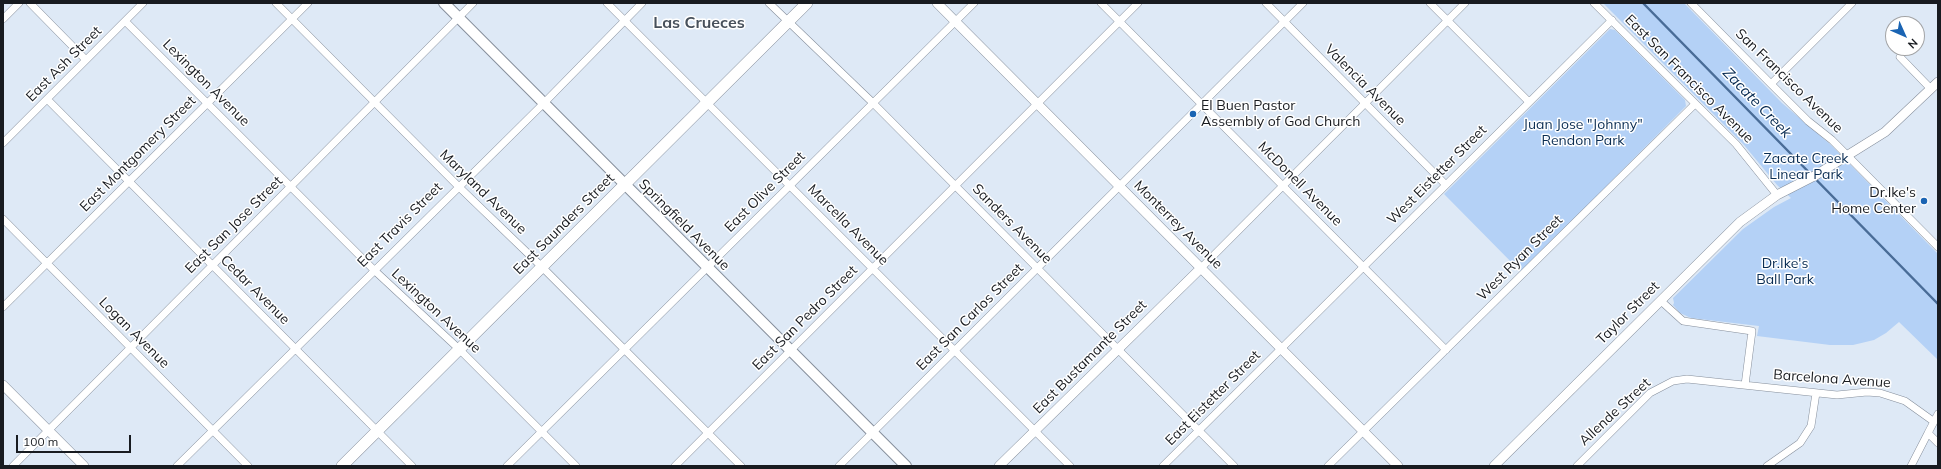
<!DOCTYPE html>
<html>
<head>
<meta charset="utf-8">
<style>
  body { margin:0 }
  #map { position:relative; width:1941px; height:469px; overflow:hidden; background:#dee9f6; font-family:Mulish,sans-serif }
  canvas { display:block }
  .frame { position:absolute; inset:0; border:4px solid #181b20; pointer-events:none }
  .north { position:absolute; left:1885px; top:16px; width:40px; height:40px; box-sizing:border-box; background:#fff; border:1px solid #a3a4a6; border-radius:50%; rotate:135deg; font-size:11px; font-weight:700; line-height:16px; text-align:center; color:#181b20 }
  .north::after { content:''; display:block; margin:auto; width:14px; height:18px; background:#1a64b3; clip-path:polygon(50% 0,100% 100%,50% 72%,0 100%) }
  .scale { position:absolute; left:16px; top:435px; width:115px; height:18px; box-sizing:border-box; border:2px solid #181b20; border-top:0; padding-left:5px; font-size:12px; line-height:14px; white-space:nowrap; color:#181b20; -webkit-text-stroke:3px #fff; paint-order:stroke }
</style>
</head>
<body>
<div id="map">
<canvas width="1941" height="469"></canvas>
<div class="frame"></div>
<div class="north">N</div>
<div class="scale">100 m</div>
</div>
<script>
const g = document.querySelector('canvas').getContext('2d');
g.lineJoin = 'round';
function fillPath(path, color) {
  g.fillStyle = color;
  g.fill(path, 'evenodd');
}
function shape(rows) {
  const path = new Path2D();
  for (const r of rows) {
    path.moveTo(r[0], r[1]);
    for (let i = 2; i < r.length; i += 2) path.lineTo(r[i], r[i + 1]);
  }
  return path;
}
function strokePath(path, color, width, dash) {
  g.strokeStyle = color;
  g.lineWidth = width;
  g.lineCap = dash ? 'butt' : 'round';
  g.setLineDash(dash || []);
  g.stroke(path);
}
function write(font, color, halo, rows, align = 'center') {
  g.font = font + ' Mulish,sans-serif';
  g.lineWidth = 3;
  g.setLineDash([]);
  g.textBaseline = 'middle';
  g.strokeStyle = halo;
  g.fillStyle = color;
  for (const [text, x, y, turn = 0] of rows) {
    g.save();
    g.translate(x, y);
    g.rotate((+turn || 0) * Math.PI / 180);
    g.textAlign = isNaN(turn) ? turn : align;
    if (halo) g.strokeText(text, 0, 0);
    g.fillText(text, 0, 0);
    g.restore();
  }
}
fillPath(shape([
  [1603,3,1684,3,1782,103,1831,145,1938,254,1938,360,1899,322,1886,333,1874,340,1853,345,1830,345,1757,336,1759,326,1691,318,1680,313,1673,305,1674,303,1673,298,1743,229,1774,207,1791,198,1777,185,1744,145],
  [1610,29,1615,30,1685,100,1686,106,1521,272,1444,194]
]), '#b4d1f6');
strokePath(shape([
  [1643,3,1938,304]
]), '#496c97', 2.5);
const minor = shape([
  [30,3,86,60],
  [276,3,458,186,542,267,741,466],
  [607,3,1070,466],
  [769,3,873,103,1234,466],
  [1101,3,1446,350],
  [1266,3,1446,185],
  [1430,3,1529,102],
  [1594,3,1736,144,1777,195],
  [1691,3,1771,84,1808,121,1832,140,1938,247],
  [3,19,19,3],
  [125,21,374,270,459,349,576,466],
  [1900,57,1931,89],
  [1771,84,1852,3],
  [47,99,412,466],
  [3,143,143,3],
  [3,219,248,466],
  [1201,268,1465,3],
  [1661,301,1683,321,1752,331,1745,385],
  [3,307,308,3],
  [1928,433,1938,414],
  [13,466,473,3],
  [177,466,544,103,642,3],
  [507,466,974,3],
  [675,466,1138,3],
  [839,466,1303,3],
  [1163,466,1612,20],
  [1328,466,1695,104],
  [1577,466,1650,393,1673,381,1687,379,1837,395,1867,392,1880,393,1905,401,1933,421],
  [1767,466,1800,443,1811,426,1816,393],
  [1911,466,1928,433,1938,443]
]);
const tertiary = shape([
  [937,3,1398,466],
  [3,385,84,466],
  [999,466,1201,268],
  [1494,466,1740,222,1777,195,1816,175,1885,132,1938,82]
]);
const secondary = shape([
  [444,3,906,466]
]);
const primary = shape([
  [342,466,807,3]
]);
strokePath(minor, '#858e9b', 8);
strokePath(tertiary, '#858e9b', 10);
strokePath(secondary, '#858e9b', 12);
strokePath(primary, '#858e9b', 12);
strokePath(minor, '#fff', 7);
strokePath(tertiary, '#fff', 9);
strokePath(secondary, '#fff', 10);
strokePath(primary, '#fff', 11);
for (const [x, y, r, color] of [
  [1193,114,4,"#1a64b3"],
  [1924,201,4,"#1a64b3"]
]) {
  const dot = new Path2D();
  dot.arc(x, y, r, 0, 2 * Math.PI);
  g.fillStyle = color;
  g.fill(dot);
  strokePath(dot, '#fff', 1.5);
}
write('14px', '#181b20', '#fff', [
  ["East Ash Street",64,64,-45],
  ["East San Francisco Avenue",1689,79,45],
  ["San Francisco Avenue",1789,81,44],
  ["Lexington Avenue",206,83,45],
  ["Valencia Avenue",1365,85,45],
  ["East Montgomery Street",138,154,-45],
  ["West Eistetter Street",1437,175,-45],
  ["McDonell Avenue",1300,184,45],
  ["Maryland Avenue",483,192,44],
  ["East Olive Street",765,192,-45],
  ["East Saunders Street",564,224,-45],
  ["Sanders Avenue",1012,224,45],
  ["East San Jose Street",234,225,-45],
  ["East Travis Street",400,225,-45],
  ["Springfield Avenue",684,225,45],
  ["Marcella Avenue",848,225,45],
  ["Monterrey Avenue",1178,225,45],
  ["West Ryan Street",1520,258,-45],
  ["Cedar Avenue",255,290,45],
  ["Lexington Avenue",436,311,43],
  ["Taylor Street",1628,313,-45],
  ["East San Carlos Street",970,317,-45],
  ["East San Pedro Street",805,318,-45],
  ["Logan Avenue",134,333,45],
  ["East Bustamante Street",1090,357,-45],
  ["Barcelona Avenue",1832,379,4],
  ["East Eistetter Street",1213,398,-45],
  ["Allende Street",1615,412,-43]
]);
write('14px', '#181b20', '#fff', [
  ["El Buen Pastor",1201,106],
  ["Assembly of God Church",1201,122],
  ["Dr.Ike's",1916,193,"right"],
  ["Home Center",1916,209,"right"]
], 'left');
write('14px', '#092c52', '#fff', [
  ["Juan Jose \"Johnny\"",1583,125],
  ["Rendon Park",1583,141],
  ["Zacate Creek",1806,159],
  ["Linear Park",1806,175],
  ["Dr.Ike's",1785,264],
  ["Ball Park",1785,280]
]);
write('italic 15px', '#062950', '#fff', [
  ["Zacate Creek",1757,103,46]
]);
write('bold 16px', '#47505b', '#fff', [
  ["Las Crueces",699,23]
]);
</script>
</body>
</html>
